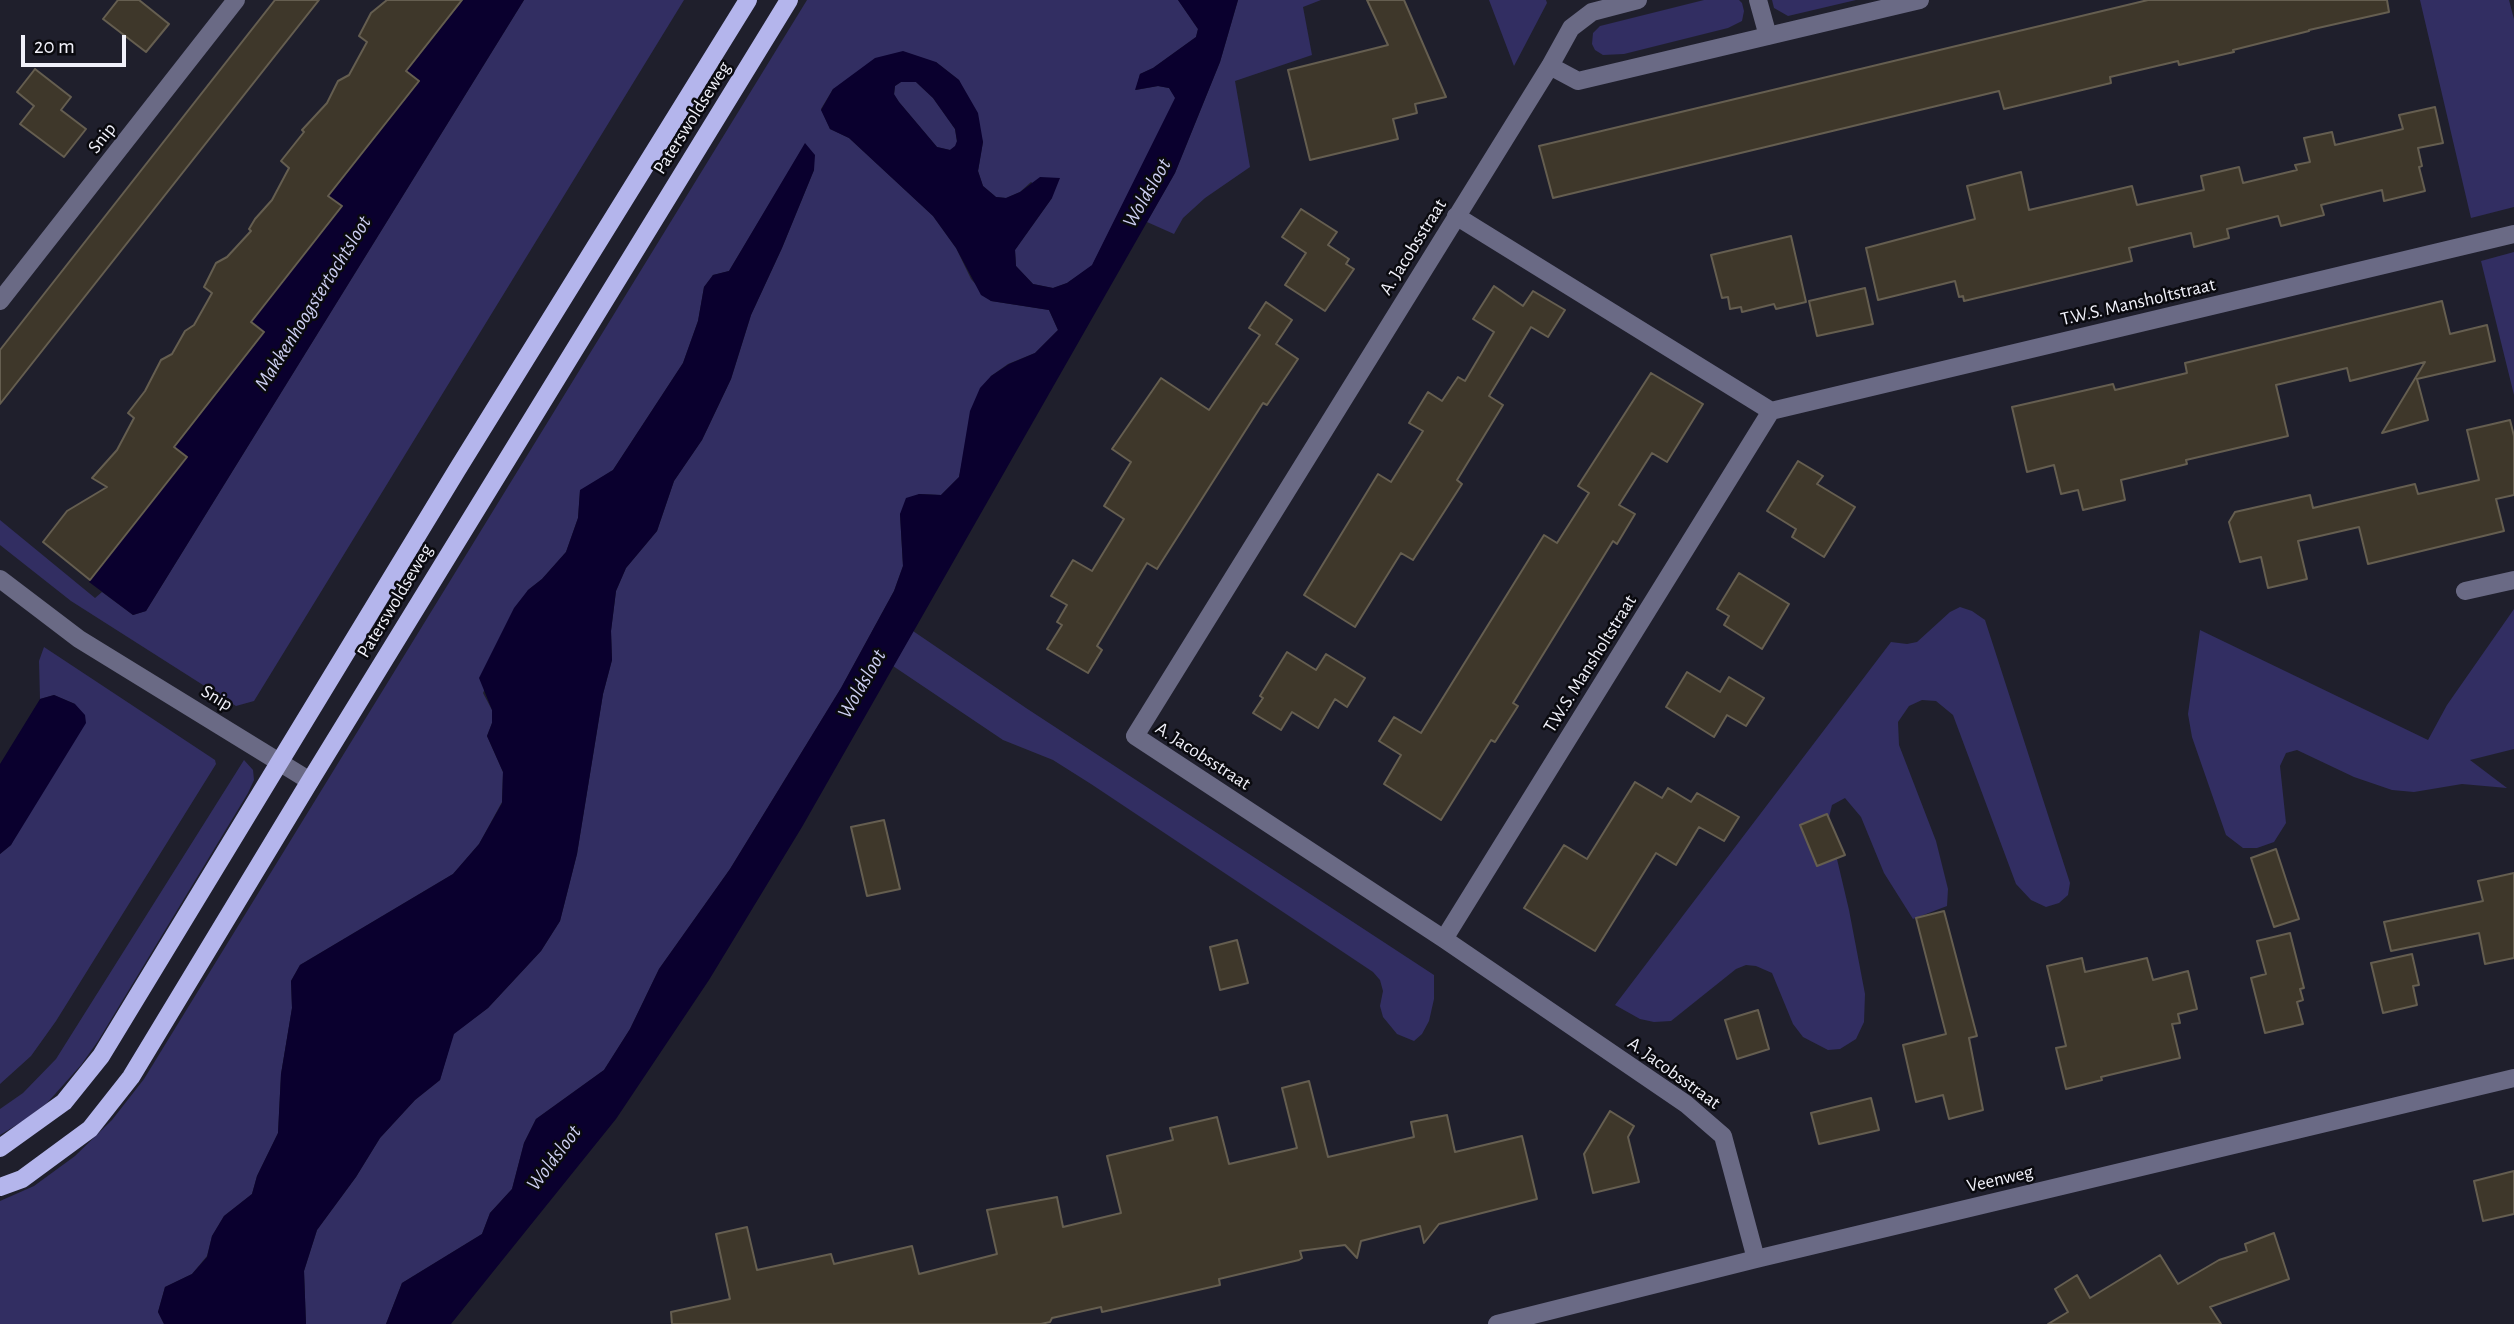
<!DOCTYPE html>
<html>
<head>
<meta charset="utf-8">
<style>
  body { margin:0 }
  #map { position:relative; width:2514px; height:1324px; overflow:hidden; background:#1f1f2c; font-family:"Alegreya Sans",sans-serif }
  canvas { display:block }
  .scale { position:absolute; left:21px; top:35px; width:105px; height:32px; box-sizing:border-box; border:4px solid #f1f1fa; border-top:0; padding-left:9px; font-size:21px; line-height:24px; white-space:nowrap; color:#f1f1fa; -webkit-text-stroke:5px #0a0a0f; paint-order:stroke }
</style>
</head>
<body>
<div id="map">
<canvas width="2514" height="1324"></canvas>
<div class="scale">20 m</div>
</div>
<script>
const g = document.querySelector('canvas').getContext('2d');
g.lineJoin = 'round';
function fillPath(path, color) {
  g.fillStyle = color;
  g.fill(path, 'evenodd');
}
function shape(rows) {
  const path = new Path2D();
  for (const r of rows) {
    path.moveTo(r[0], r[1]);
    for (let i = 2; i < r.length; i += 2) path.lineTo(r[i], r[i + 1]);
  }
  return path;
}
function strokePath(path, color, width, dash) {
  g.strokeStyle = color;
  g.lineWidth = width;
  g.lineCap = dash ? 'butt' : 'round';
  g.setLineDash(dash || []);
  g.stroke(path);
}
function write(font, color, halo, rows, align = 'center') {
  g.font = font + ' "Alegreya Sans",sans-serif';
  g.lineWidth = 5;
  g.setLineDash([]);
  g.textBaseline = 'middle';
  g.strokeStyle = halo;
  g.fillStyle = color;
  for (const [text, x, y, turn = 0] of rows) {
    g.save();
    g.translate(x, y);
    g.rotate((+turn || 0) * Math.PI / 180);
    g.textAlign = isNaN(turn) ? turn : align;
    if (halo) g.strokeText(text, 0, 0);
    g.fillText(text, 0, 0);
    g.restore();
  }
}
fillPath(shape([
  [524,0,684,0,254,701,236,706,71,601,0,545,0,520,95,598,102,592,133,615,146,611],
  [807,0,1178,0,1198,29,1196,37,1153,68,1140,74,1136,90,1158,86,1169,88,1176,98,1092,266,1067,283,1053,288,1033,284,1016,266,1015,250,1052,198,1031,182,1020,192,1006,198,996,197,983,186,978,171,983,142,959,80,936,62,833,89,821,109,830,129,849,138,933,216,956,248,971,279,991,301,1049,310,1058,330,1035,353,1008,364,991,376,966,445,959,477,941,495,919,494,900,514,903,566,894,591,841,688,730,869,659,969,630,1029,604,1070,536,1119,524,1143,512,1189,490,1213,482,1234,402,1283,386,1324,306,1324,304,1271,317,1230,356,1177,380,1138,415,1100,440,1080,453,1034,488,1008,541,951,560,921,577,854,603,694,612,660,611,631,616,591,626,568,657,531,674,481,702,440,731,379,751,315,782,248,814,170,805,144,729,271,713,275,704,287,698,321,683,363,613,470,580,491,578,518,566,552,542,579,528,590,483,693,492,710,492,723,487,736,503,772,502,802,479,844,453,874,300,965,291,981,292,1008,281,1074,278,1133,257,1176,252,1194,224,1216,212,1236,207,1256,192,1274,165,1287,158,1312,164,1324,0,1324,0,1201,34,1186,75,1156,112,1120,144,1079],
  [1238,0,1321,0,1303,7,1312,55,1235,81,1250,167,1205,198,1183,218,1174,234,1147,222,1175,173,1220,62],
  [1489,0,1546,0,1547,3,1514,66],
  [1704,0,1739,0,1742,3,1744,11,1742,21,1728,28,1624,54,1603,55,1595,50,1592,44,1593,33,1600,26],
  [1772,0,1856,0,1788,16,1774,8],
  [2420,0,2509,0,2514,19,2514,207,2471,218],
  [901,82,916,82,933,98,955,129,957,142,956,146,950,150,937,147,899,102,894,95,895,86],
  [2514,252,2514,395,2481,261],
  [1960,607,1972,611,1985,620,2070,883,2068,895,2059,903,2046,907,2031,900,2016,884,1953,715,1936,701,1922,700,1909,706,1898,722,1899,745,1936,841,1948,889,1947,906,1913,919,1884,873,1861,817,1845,798,1832,805,1828,821,1849,910,1865,994,1864,1022,1856,1039,1840,1049,1828,1050,1803,1037,1793,1024,1772,973,1756,966,1746,965,1736,969,1671,1021,1654,1022,1640,1019,1615,1005,1891,642,1907,644,1917,642,1950,612],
  [2514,609,2514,749,2470,760,2507,788,2462,784,2414,792,2392,790,2354,777,2297,750,2286,753,2280,766,2286,823,2274,842,2257,848,2243,848,2226,835,2192,737,2188,714,2200,630,2428,740,2447,705],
  [913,631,1026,708,1434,975,1434,999,1429,1021,1422,1034,1414,1041,1397,1034,1383,1017,1380,1006,1383,991,1380,980,1373,972,1091,784,1053,760,1003,740,893,666],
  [44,647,215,760,216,764,56,1021,31,1056,0,1084,0,854,11,845,75,704,54,695,40,699,39,661],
  [244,760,253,770,254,780,248,793,98,1041,81,1065,47,1103,23,1121,0,1135,0,1109,23,1093,56,1059]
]), '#322e62');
fillPath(shape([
  [463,0,524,0,146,611,133,615,89,582,187,457,175,447,265,332,252,321,342,207,329,196,420,81,407,71],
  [1178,0,1238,0,1220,62,1175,173,802,827,709,980,616,1119,451,1324,386,1324,402,1283,482,1234,490,1213,512,1189,524,1143,536,1119,604,1070,630,1029,659,969,730,869,841,688,894,591,903,566,900,514,906,498,919,494,941,495,959,477,970,411,980,388,991,376,1009,364,1035,353,1058,330,1049,310,991,301,981,295,956,248,933,216,849,138,830,129,821,110,833,89,875,58,903,51,936,62,959,80,978,113,983,142,978,171,983,186,996,197,1006,198,1020,192,1040,177,1060,178,1052,198,1015,250,1016,266,1033,284,1053,288,1067,283,1092,265,1175,98,1169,88,1158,86,1135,90,1140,74,1153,68,1196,37,1198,29],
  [901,82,916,82,933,98,955,129,957,141,955,146,950,150,937,147,899,102,894,94,895,86],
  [805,143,815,155,814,170,782,248,751,315,731,379,702,440,674,481,657,531,626,568,616,591,611,631,612,660,603,694,577,854,560,921,541,951,488,1008,454,1034,440,1080,415,1100,380,1138,356,1177,317,1230,304,1271,306,1324,164,1324,158,1312,165,1287,192,1274,207,1257,212,1236,224,1216,252,1194,257,1176,278,1133,281,1074,292,1008,291,981,300,965,453,874,479,844,502,803,503,772,487,736,492,723,492,710,479,678,514,608,528,590,542,579,566,552,578,518,580,490,613,470,683,363,698,321,704,287,713,275,729,271],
  [54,695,75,704,85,715,86,723,11,845,0,854,0,764,40,699]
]), '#0a002e');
const building = shape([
  [118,0,139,0,169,24,146,52,103,19,118,0],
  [275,0,319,0,0,404,0,350,275,0],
  [387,0,462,0,406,71,419,81,328,196,342,206,251,322,264,332,174,447,187,457,90,580,43,542,67,511,107,487,92,478,117,450,134,418,128,413,145,391,161,360,172,354,185,331,194,325,212,293,204,287,216,263,227,257,251,231,249,229,255,219,272,200,289,168,281,161,304,132,302,130,327,103,338,81,349,75,367,42,359,36,371,13,387,0],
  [1367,0,1404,0,1446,97,1415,104,1417,113,1393,119,1398,139,1310,160,1288,70,1388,45,1367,0],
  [2148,0,2387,0,2389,12,2309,30,2309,31,2233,50,2234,52,2179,65,2178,61,2110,77,2111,83,2004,109,1999,91,1553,198,1539,146,2148,0],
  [35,69,71,97,61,110,86,129,64,157,20,124,34,106,17,92,35,69],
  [2435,107,2443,143,2418,148,2422,166,2419,167,2425,191,2384,201,2382,190,2321,205,2324,215,2281,226,2278,216,2227,229,2229,238,2194,247,2191,233,2129,248,2132,261,1964,301,1963,296,1959,297,1955,281,1878,300,1866,248,1975,219,1967,186,2021,172,2029,210,2132,186,2137,205,2204,190,2201,176,2239,167,2243,183,2297,170,2295,165,2310,162,2304,138,2332,132,2335,145,2403,129,2399,115,2435,107],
  [1301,209,1337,232,1328,245,1349,259,1346,264,1354,269,1325,311,1285,285,1306,253,1282,237,1301,209],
  [1791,236,1806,302,1776,309,1774,304,1742,312,1741,307,1730,309,1728,297,1722,298,1711,255,1791,236],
  [1494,286,1523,306,1533,291,1565,310,1548,337,1531,327,1489,396,1503,405,1457,480,1462,484,1413,560,1401,553,1355,627,1304,595,1378,474,1391,482,1423,431,1409,423,1428,392,1442,401,1458,377,1465,381,1494,332,1473,319,1494,286],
  [1865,288,1873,324,1817,336,1809,301,1865,288],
  [2442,301,2450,334,2487,325,2495,361,2417,379,2428,420,2382,433,2425,362,2350,381,2347,368,2276,385,2288,436,2186,460,2187,464,2121,480,2125,500,2083,510,2078,490,2061,494,2054,465,2027,472,2012,407,2113,384,2115,390,2187,373,2185,363,2442,301],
  [1266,302,1292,320,1276,344,1298,359,1267,405,1263,403,1157,569,1147,563,1097,646,1102,650,1088,673,1047,649,1062,625,1057,622,1067,605,1051,596,1073,560,1092,571,1124,519,1104,506,1131,462,1112,449,1161,378,1209,410,1260,335,1249,328,1266,302],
  [1651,373,1703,404,1667,462,1652,453,1619,505,1635,514,1617,544,1613,541,1513,703,1518,706,1495,742,1491,740,1441,820,1384,784,1401,755,1379,741,1394,717,1421,733,1544,535,1557,543,1589,493,1578,486,1651,373],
  [2510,420,2514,436,2514,495,2496,499,2504,531,2368,564,2359,527,2298,541,2307,579,2268,588,2261,557,2240,562,2229,522,2235,512,2310,495,2313,508,2415,484,2418,494,2479,480,2467,430,2510,420],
  [1798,461,1823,476,1817,484,1855,507,1824,557,1792,537,1796,529,1767,511,1798,461],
  [1739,573,1789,604,1762,649,1724,625,1729,616,1717,609,1739,573],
  [1287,652,1316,670,1326,654,1365,678,1347,707,1335,699,1318,728,1292,712,1281,730,1253,713,1263,698,1260,696,1287,652],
  [1687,672,1720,692,1729,677,1764,698,1746,726,1727,715,1714,737,1666,707,1687,672],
  [1635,782,1662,798,1668,788,1691,802,1697,793,1739,817,1724,841,1699,827,1676,865,1656,853,1595,951,1524,908,1564,845,1587,859,1635,782],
  [1827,814,1845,855,1817,866,1800,825,1827,814],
  [884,820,900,889,867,896,851,827,884,820],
  [2276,849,2299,919,2274,927,2251,858,2276,849],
  [2514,873,2514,958,2485,964,2479,933,2391,951,2384,922,2483,901,2478,881,2514,873],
  [1944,911,1977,1036,1969,1038,1983,1110,1949,1119,1943,1095,1916,1102,1903,1045,1946,1034,1916,918,1944,911],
  [2290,933,2304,988,2300,989,2303,1000,2297,1002,2303,1024,2265,1033,2251,978,2266,974,2257,941,2290,933],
  [1237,940,1248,983,1220,990,1210,947,1237,940],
  [2412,954,2419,985,2413,986,2417,1005,2383,1013,2371,963,2412,954],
  [2082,958,2085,972,2147,958,2153,980,2188,971,2197,1009,2178,1014,2180,1023,2172,1024,2180,1058,2101,1077,2102,1080,2066,1089,2056,1048,2066,1046,2047,966,2082,958],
  [1758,1010,1769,1049,1737,1059,1725,1020,1758,1010],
  [1309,1081,1328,1157,1414,1137,1411,1122,1447,1115,1455,1152,1522,1136,1537,1199,1439,1224,1424,1243,1420,1226,1361,1241,1357,1258,1345,1245,1300,1251,1302,1258,1299,1260,1219,1279,1220,1285,1102,1312,1101,1307,1052,1318,1050,1322,1041,1324,672,1324,671,1312,730,1299,716,1234,747,1227,757,1270,831,1254,834,1264,912,1246,919,1274,997,1254,987,1210,1057,1197,1063,1227,1121,1213,1107,1156,1173,1140,1170,1128,1217,1117,1229,1164,1297,1148,1282,1088,1309,1081],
  [1871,1098,1879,1130,1819,1144,1811,1113,1871,1098],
  [1610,1111,1634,1126,1628,1137,1639,1182,1593,1193,1584,1154,1610,1111],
  [2514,1171,2514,1214,2483,1221,2474,1181,2514,1171],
  [2274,1233,2289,1279,2210,1307,2221,1324,2048,1324,2068,1312,2055,1289,2077,1275,2090,1298,2160,1255,2178,1284,2219,1260,2247,1251,2245,1244,2274,1233]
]);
fillPath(building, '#3e372a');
strokePath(building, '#655e50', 2);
strokePath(shape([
  [1638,0,1592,12,1571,28,1550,66,1135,736,1444,939,1686,1104,1723,1136,1756,1259],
  [1758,0,1768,36],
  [1550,66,1578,81,1920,0],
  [1456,216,1771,411],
  [0,301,236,0],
  [0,579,79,639,310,781],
  [2465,591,2514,580],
  [1444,939,1771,411,2514,234],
  [1497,1324,1756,1259,2514,1078]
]), '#6a6a85', 18);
strokePath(shape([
  [0,1148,64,1102,101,1056,457,470,748,0],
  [0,1187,22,1179,90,1129,131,1077,310,781,789,0]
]), '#b4b5ec', 18);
write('19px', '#f1f1fa', '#0a0a0f', [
  ["Paterswoldseweg",692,118,-58],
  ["Snip",102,138,-52],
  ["A. Jacobsstraat",1413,247,-58],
  ["T.W.S. Mansholtstraat",2138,302,-13],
  ["Paterswoldseweg",395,601,-59],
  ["T.W.S. Mansholtstraat",1590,664,-58],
  ["Snip",217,698,31],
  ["A. Jacobsstraat",1203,756,33],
  ["A. Jacobsstraat",1674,1073,36],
  ["Veenweg",2000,1179,-13]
]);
write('italic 21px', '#cdcff2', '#0a0a0f', [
  ["Woldsloot",1147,193,-60],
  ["Makkenhoogstertochtsloot",313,303,-58],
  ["Woldsloot",862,684,-60],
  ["Woldsloot",554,1158,-53]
]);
</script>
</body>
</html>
